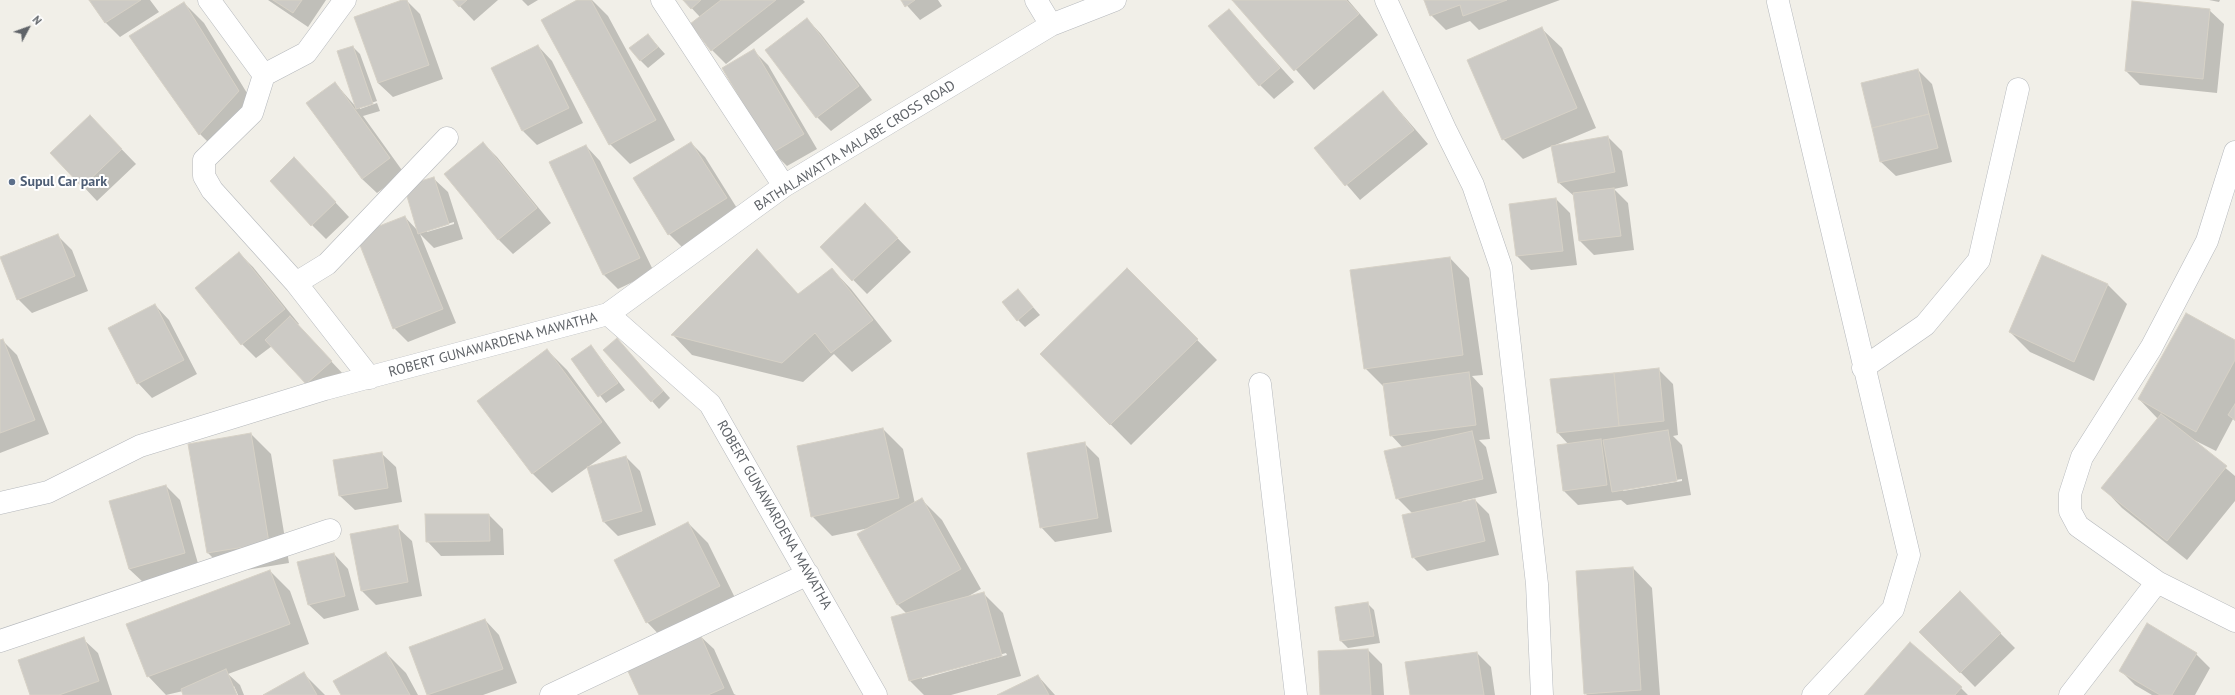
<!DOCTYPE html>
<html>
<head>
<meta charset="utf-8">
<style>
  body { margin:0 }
  #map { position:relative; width:2235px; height:695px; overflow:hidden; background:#f1efe8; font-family:"PT Sans",sans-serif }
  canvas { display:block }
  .north { position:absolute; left:8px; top:8px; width:40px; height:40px; -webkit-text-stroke:3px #fff; paint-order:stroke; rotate:49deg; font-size:11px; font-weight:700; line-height:16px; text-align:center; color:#5f6368 }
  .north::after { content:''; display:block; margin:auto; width:14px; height:18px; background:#5f6368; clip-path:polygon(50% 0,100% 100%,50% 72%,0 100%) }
</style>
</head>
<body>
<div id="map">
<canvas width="2235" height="695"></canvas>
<div class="north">N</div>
</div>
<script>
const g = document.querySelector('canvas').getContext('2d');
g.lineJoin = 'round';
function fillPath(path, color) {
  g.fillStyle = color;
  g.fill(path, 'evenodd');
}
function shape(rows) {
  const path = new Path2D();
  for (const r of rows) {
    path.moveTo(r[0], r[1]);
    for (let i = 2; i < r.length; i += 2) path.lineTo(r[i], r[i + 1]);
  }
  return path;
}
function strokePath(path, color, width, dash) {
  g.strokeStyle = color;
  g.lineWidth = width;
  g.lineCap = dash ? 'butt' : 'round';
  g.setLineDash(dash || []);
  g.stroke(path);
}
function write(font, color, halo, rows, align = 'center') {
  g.font = font + ' "PT Sans",sans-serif';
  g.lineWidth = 4;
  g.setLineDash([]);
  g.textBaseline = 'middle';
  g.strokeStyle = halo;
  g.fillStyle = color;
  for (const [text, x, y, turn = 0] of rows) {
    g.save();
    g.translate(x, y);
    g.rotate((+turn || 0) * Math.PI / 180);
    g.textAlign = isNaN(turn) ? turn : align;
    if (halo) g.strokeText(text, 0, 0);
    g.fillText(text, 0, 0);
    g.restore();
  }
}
fillPath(shape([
  [90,0,150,0,159,12,120,37,105,22],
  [268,0,326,0,308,27],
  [406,0,420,14,443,79,393,97,378,83,355,17],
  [454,0,498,0,474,21],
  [522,0,538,0,528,6],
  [580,0,592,0,608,16,675,140,630,164,610,144],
  [684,0,803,0,805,2,726,64,712,50,700,17],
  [902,0,938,0,942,6,920,20],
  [1234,0,1348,0,1378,35,1314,90],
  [1426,0,1560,0,1479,30,1470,21,1446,30,1431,15],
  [2209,0,2220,0,2219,2],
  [184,3,204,23,258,111,220,154,200,134,130,37],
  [1229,10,1294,82,1274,99,1260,85],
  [2209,10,2224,24,2217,93,2140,85,2126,71],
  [807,19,821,34,872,100,831,131,817,117],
  [1542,29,1562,48,1596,128,1553,146,1608,137,1622,151,1628,186,1614,189,1628,203,1634,250,1594,255,1580,241,1574,196,1558,182,1552,146,1523,159,1503,139],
  [648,35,665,54,648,68,640,60],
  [538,46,552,61,583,123,537,145,523,131,492,69],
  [353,47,360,54,377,101,360,107,360,109,377,103,380,111,363,116,404,173,377,193,362,179,335,83,356,107],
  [754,51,768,65,817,149,787,166,773,152],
  [1918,70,1932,84,1952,162,1896,176,1881,162],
  [1383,92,1428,144,1360,200,1315,148],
  [104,131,136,164,97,201,52,153],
  [483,143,497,157,551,223,513,254,499,240,445,174],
  [691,143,705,157,740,213,683,248,669,234],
  [586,146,600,161,654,272,618,289,604,275],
  [308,173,349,217,326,239,312,225],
  [433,178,448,192,463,239,434,248,420,234,456,323,408,342,394,328,405,217,418,231],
  [454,222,454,224,427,232,427,230],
  [1556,199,1570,213,1577,265,1531,270,1517,256],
  [879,219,911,252,867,294,821,247],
  [57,235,72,250,88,291,32,313,18,299],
  [757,251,799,295,832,269,851,289,892,341,852,372,834,354,803,382,692,355,673,335],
  [239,253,253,267,299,324,297,325,345,376,321,398,272,346,256,358,242,344,196,288],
  [1450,258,1469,278,1483,375,1472,376,1483,388,1490,439,1479,440,1486,447,1497,493,1462,501,1462,503,1475,500,1489,514,1499,555,1427,571,1413,557,1413,514,1397,498,1403,448,1391,435,1384,387,1365,368],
  [1127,269,1217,360,1131,445,1041,354],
  [2108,285,2127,304,2094,381,2030,352,2010,332],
  [1018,290,1040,315,1025,327,1018,320],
  [155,305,169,320,197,374,152,398,138,383],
  [2,340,17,355,49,434,0,453,0,341],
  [2235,341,2235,421,2233,419,2216,451,2190,438,2235,476,2235,501,2187,560,2122,508,2103,488,2158,419,2139,399],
  [591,346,625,390,606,403,572,360],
  [624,347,670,398,659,409,652,401],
  [547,350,567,370,621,443,552,493,532,473],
  [1658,369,1673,384,1678,435,1673,436,1682,445,1691,495,1627,505,1621,500,1578,505,1564,491,1569,445,1558,433,1551,380],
  [1682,479,1682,481,1623,491,1623,489],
  [883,429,903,449,915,504,922,500,942,520,981,589,967,597,983,593,1003,613,1021,676,951,695,924,695,910,681,892,618,907,614,897,604,869,528,832,536,812,516],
  [1006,653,1007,655,922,679,922,677],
  [251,434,271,454,289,563,228,573,208,553],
  [1085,444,1099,458,1112,532,1055,542,1041,527],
  [381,453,396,467,402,502,355,510,340,496,334,461],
  [626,457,640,471,656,525,618,536,604,522],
  [166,486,180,500,199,567,144,583,129,569,110,501],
  [489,515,503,529,504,555,441,556,427,541],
  [688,523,708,543,739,606,666,642,647,622],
  [397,527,412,541,422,596,376,605,362,591],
  [334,554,348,569,359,610,324,619,309,605,298,563],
  [1633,568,1652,588,1660,695,1587,695,1585,693],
  [270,571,290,591,309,644,228,674,240,685,244,695,238,695,234,686,232,686,236,695,185,695,183,691,166,695,148,676],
  [1960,593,2015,648,1975,687,1921,632],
  [1367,603,1374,610,1380,643,1348,648,1341,641],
  [485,620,499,635,517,683,483,695,428,695,411,648],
  [699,635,714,649,734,694,736,695,640,695],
  [83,639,98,653,112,695,31,695],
  [1910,643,1961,688,1968,695,1865,695],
  [1368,650,1382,664,1384,695,1321,695],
  [386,653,406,673,418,695,342,695],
  [1477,653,1491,667,1495,695,1411,695],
  [2196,654,2210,668,2195,695,2152,695,2135,685,2121,671],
  [304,674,325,695,265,695],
  [1038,676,1055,695,999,695]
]), '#0003');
const building = shape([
  [89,0,141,0,105,23,89,0],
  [273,0,302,0,293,13,273,0],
  [402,0,407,0,429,65,378,83,354,17,402,0],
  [453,0,467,0,459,7,453,0],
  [577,0,591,0,656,120,609,145,541,20,577,0],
  [683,0,701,0,691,9,683,0],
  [721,0,776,0,711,51,690,24,721,0],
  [901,0,915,0,905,7,901,0],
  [1232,0,1346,0,1359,14,1294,71,1232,0],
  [1424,0,1507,0,1463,16,1460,5,1430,16,1424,0],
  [2132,1,2210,9,2203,79,2125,71,2132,1],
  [184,2,239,91,199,135,129,36,184,2],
  [1229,9,1280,68,1259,86,1208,26,1229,9],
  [807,18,859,86,816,118,765,50,807,18],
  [1542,27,1577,108,1502,140,1467,60,1542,27],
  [648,34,658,47,640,61,629,48,648,34],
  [538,45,569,108,522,131,491,68,538,45],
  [353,46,373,104,356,109,337,51,353,46],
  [754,49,804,134,772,153,722,68,754,49],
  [1918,69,1929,114,1872,128,1861,83,1918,69],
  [335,82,390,158,362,179,306,103,335,82],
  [1383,91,1414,130,1345,186,1314,148,1383,91],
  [1929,114,1938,148,1880,162,1872,128,1929,114],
  [90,115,122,149,82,187,50,153,90,115],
  [1608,136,1615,172,1558,183,1551,146,1608,136],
  [483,142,537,208,498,240,444,174,483,142],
  [691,142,727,198,668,235,633,178,691,142],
  [586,145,640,258,603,275,549,162,586,145],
  [294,157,336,202,311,226,270,181,294,157],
  [434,177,449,224,418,234,404,186,434,177],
  [1614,188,1621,236,1579,241,1573,193,1614,188],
  [1556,198,1563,251,1516,256,1509,204,1556,198],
  [865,203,898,238,852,281,820,247,865,203],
  [405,216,443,309,393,329,356,235,405,216],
  [58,234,75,276,17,300,0,257,58,234],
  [757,249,798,294,832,268,873,320,831,353,815,333,782,363,671,335,757,249],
  [239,252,285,309,241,345,195,288,239,252],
  [2042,255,2108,284,2074,362,2009,332,2042,255],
  [1450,257,1463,355,1364,369,1350,270,1450,257],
  [1127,268,1198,339,1110,425,1040,354,1127,268],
  [1018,289,1033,307,1017,321,1002,302,1018,289],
  [155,304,184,360,137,384,108,328,155,304],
  [2186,313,2235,340,2235,360,2196,432,2138,399,2186,313],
  [290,316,332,361,306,384,265,340,290,316],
  [617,338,663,391,651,402,603,350,617,338],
  [3,339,35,420,0,433,0,340,3,339],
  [591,345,618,383,598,397,571,359,591,345],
  [547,349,602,422,532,474,477,401,547,349],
  [1659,368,1664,421,1619,426,1614,373,1659,368],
  [1469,372,1476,425,1390,436,1383,384,1469,372],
  [1614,373,1619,426,1557,433,1550,379,1614,373],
  [2235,404,2235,420,2228,415,2235,404],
  [2161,414,2227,466,2167,541,2101,488,2161,414],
  [883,428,899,498,811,517,797,446,883,428],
  [1668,430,1677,481,1612,492,1603,440,1668,430],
  [1472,431,1483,479,1396,499,1384,451,1472,431],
  [251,433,269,543,207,553,188,444,251,433],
  [1601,439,1607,485,1563,491,1557,445,1601,439],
  [1085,442,1098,518,1040,528,1027,453,1085,442],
  [382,452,388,488,339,496,333,460,382,452],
  [626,456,642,511,603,522,587,467,626,456],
  [166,485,185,553,129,569,109,501,166,485],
  [922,498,961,569,897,605,857,534,922,498],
  [1475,499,1485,541,1412,558,1402,515,1475,499],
  [425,514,489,514,490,541,426,542,425,514],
  [688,522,720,586,646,623,614,560,688,522],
  [398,525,408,582,361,591,350,534,398,525],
  [334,553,345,596,308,605,297,562,334,553],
  [1633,567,1641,690,1584,694,1576,571,1633,567],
  [270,570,290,624,147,677,126,624,270,570],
  [1960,591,2001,633,1960,673,1919,632,1960,591],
  [984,592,1002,656,909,681,891,617,984,592],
  [1368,602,1374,636,1340,641,1335,607,1368,602],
  [485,619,503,669,427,695,409,647,485,619],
  [2147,623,2197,653,2172,695,2160,695,2119,671,2147,623],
  [700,634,724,688,708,695,639,695,626,667,700,634],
  [84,637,99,681,59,695,30,695,18,660,84,637],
  [1910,642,1962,687,1955,695,1864,695,1910,642],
  [1368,649,1371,695,1320,695,1318,651,1368,649],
  [386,652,410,695,341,695,333,681,386,652],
  [1477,652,1484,695,1410,695,1405,662,1477,652],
  [226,669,237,695,183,695,181,689,226,669],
  [304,672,317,695,263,695,304,672],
  [1038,675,1049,695,997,695,1038,675]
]);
fillPath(building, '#cccac5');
strokePath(building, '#d6d1c6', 1);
const street = shape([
  [209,0,264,75],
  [345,0,306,53,264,75,252,113,204,160,204,176,212,190,296,283,370,378],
  [662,0,784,186],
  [1036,0,1051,25],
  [1386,0,1446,131,1473,185,1501,267,1537,584,1542,695],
  [1778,2,1909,555,1893,609,1813,695],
  [296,283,327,264,447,138],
  [608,314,710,404,876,695],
  [1863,368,1925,325,1979,260,2018,89],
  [1260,384,1296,695],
  [0,503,48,492,140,446,325,389,608,314,784,186,1051,25,1115,0],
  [2157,582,2078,526,2070,511,2070,494,2082,457,2151,348,2207,241,2235,152],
  [0,641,330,530],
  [551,695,808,574],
  [2070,695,2157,582,2235,621]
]);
strokePath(street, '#b5b8bc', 23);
strokePath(street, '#fff', 22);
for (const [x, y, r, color] of [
  [12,182,4,"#5c6f8a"]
]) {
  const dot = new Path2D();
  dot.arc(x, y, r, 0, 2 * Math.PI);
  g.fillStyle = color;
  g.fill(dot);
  strokePath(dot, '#fff', 1.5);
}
write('14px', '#5f6368', '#fff', [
  ["BATHALAWATTA MALABE CROSS ROAD",855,146,-32],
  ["ROBERT GUNAWARDENA MAWATHA",493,345,-15],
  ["ROBERT GUNAWARDENA MAWATHA",774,515,60]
]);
write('bold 14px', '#4e5e75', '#fff', [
  ["Supul Car park",20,182]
], 'left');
</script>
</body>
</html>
